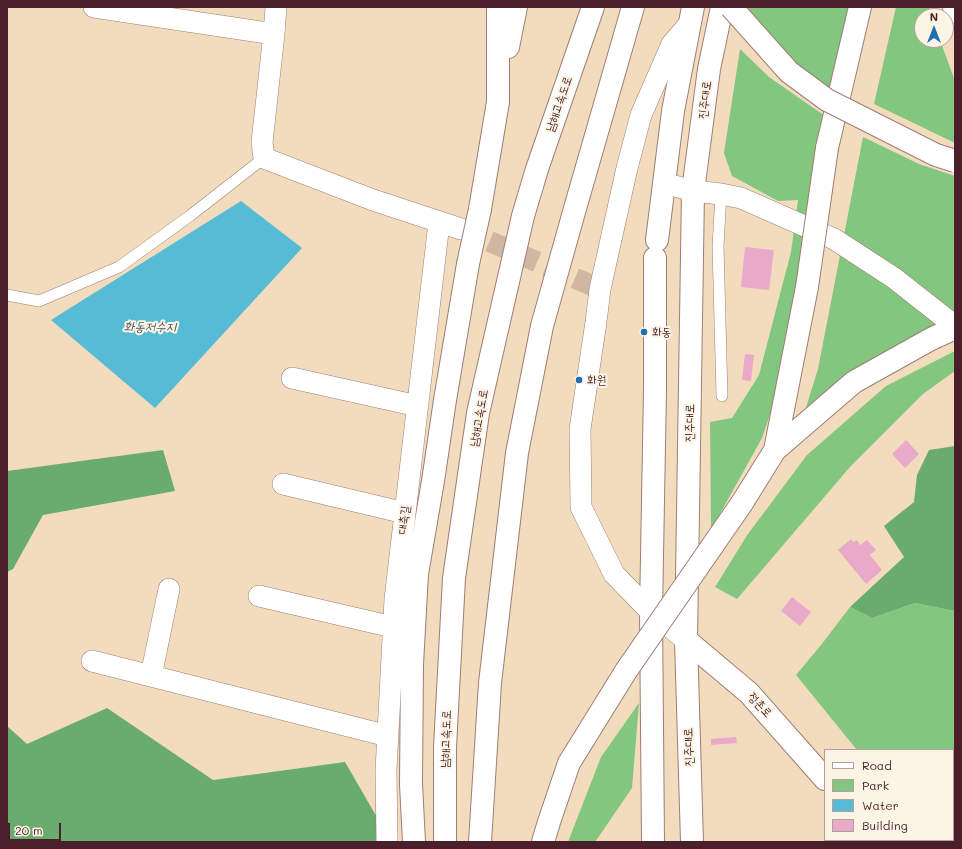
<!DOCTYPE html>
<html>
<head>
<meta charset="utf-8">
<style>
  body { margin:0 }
  #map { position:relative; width:962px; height:849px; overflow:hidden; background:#f3dcbe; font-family:Mali,sans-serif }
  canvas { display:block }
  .frame { position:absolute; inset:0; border:8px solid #4a1f2b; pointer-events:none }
  .legend { position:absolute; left:824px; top:749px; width:130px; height:92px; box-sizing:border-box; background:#fcf5e5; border:1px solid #b59f9b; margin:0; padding:5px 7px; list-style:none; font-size:12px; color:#4a1f2b }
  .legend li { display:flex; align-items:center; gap:8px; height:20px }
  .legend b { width:20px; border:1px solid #b59f9b }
  .north { position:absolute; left:914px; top:8px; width:40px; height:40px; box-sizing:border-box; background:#fcf5e5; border:1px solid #b59f9b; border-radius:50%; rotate:0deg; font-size:11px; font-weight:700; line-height:16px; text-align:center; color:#4a1f2b }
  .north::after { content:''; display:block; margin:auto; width:14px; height:18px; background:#1f6fb2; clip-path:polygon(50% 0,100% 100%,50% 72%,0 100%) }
  .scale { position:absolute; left:8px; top:823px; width:53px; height:18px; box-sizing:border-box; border:2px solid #4a1f2b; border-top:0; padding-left:5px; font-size:12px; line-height:14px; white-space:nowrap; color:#4a1f2b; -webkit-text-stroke:3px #fcf5e5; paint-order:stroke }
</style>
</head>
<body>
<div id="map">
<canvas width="962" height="849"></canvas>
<div class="frame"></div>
<ul class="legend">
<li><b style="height:5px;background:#fff"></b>Road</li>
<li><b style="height:11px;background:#83c67f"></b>Park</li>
<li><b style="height:11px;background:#56bbd4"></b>Water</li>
<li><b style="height:11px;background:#e9aaca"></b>Building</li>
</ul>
<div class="north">N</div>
<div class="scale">20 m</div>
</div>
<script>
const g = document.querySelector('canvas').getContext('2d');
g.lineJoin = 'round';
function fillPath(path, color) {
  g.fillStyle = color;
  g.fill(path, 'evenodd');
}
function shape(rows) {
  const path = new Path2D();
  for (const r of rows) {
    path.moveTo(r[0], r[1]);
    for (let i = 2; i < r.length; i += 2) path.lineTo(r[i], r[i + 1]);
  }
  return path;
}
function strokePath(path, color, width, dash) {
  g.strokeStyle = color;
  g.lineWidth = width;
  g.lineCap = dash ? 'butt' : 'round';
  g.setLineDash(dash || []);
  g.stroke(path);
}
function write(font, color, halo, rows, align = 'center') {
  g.font = font + ' Mali,"Poor Story",sans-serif';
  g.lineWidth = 4;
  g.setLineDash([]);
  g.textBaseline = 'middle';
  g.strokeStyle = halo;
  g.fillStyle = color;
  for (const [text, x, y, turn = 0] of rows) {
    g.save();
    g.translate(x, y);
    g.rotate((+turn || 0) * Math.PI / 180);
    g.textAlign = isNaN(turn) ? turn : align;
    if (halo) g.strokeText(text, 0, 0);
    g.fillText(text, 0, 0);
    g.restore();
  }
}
fillPath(shape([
  [748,7,860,7,833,92,796,65,746,12],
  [896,7,929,7,932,16,922,16,922,40,940,40,955,81,955,143,874,104],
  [740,49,769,77,825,116,791,354,762,438,711,530,710,422,732,418,759,375,791,252,798,200,778,201,732,176,724,153],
  [863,137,919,164,955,176,955,313,869,365,801,424,818,369],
  [955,351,955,371,923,394,850,467,737,599,715,587,748,534,807,455,886,386],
  [915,603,955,611,955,842,936,842,934,840,953,840,953,750,857,750,796,675,821,645,850,607,872,618],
  [639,703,632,788,595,842,568,842,601,757]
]), '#83c67f');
fillPath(shape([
  [955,446,955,611,915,603,872,618,850,607,904,557,884,526,914,502,917,475,929,450],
  [163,450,175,491,43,515,13,569,7,572,7,471],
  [107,708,213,780,345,762,382,826,382,842,7,842,7,726,27,744]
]), '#6aab6e');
fillPath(shape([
  [241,201,302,248,155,408,51,320]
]), '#56bbd4');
fillPath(shape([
  [745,247,774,250,769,290,741,287],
  [745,354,754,355,751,381,742,380],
  [906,440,919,454,905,468,892,454],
  [851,539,853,542,857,540,860,545,867,540,876,550,870,555,882,570,866,584,838,550],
  [792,597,811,612,800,626,781,611],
  [736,737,737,743,711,745,711,739]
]), '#e9aaca');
strokePath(shape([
  [461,229,600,289]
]), '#d1b6a1', 21, [21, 10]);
const service = shape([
  [721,194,718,246,722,396],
  [7,295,39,301,119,267,191,215,264,158]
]);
const minor = shape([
  [94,7,274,34,262,142,264,158,373,200,461,229],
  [274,34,276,7],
  [664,183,693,191,721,194,741,198,834,239,894,278,955,326],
  [292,378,418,406],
  [283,484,405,513],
  [259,596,393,627],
  [686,640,651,612,614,574,581,507,580,429,596,322,600,289,627,168,641,115,672,44,690,23],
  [92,661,388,736],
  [151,676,169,589],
  [387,842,386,771,395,599,439,223]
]);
const secondary = shape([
  [686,640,749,693,825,779],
  [878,840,880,842]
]);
const primary = shape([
  [657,240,673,111,693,7],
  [653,842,651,612,655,389,655,258],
  [692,842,686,640,693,191,709,69,722,7]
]);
const motorway = shape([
  [954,7,955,12],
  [508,47,516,7],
  [827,148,860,7],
  [480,209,498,102,498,7],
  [775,450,807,287],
  [742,503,775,450,854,382,931,339,955,328],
  [414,842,411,784,412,664,417,574,433,481,445,400,468,264],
  [445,842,445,747,454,578,478,413,523,216,537,169,593,7],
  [480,842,490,683,517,453,542,326,574,212,633,7],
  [543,842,549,822,569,763,626,671]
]);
strokePath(service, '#9e7e74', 12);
strokePath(minor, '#9e7e74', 22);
strokePath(secondary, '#9e7e74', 24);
strokePath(primary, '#9e7e74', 24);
strokePath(motorway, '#9e7e74', 24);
strokePath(service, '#fff', 11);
strokePath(minor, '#fff', 21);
strokePath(secondary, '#fff', 22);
strokePath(primary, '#fff', 22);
strokePath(motorway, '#fff', 22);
const motorwayBridge = shape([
  [731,7,789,72,827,100,936,155,955,161],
  [468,264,480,209],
  [807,287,827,148],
  [626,671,742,503]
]);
strokePath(motorwayBridge, '#9e7e74', 24, []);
strokePath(motorwayBridge, '#fff', 22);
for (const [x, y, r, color] of [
  [644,332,4,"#1f6fb2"],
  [579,380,4,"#1f6fb2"]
]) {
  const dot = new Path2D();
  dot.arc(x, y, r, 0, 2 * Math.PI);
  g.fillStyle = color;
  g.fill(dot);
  strokePath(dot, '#fcf5e5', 1.5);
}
write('12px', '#4a1f2b', '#fcf5e5', [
  ["진주대로",705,100,-83],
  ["남해고속도로",559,104,-71],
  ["남해고속도로",479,418,-80],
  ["진주대로",690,423,-89],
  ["대축길",404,520,-83],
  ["정촌로",760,705,47],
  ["남해고속도로",446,739,-88],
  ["진주대로",689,747,-92]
]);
write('12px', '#4a1f2b', '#fcf5e5', [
  ["화동",652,332],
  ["화원",587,380]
], 'left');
write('italic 13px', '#4e5666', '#fcf5e5', [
  ["화동저수지",150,327]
]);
</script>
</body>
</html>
